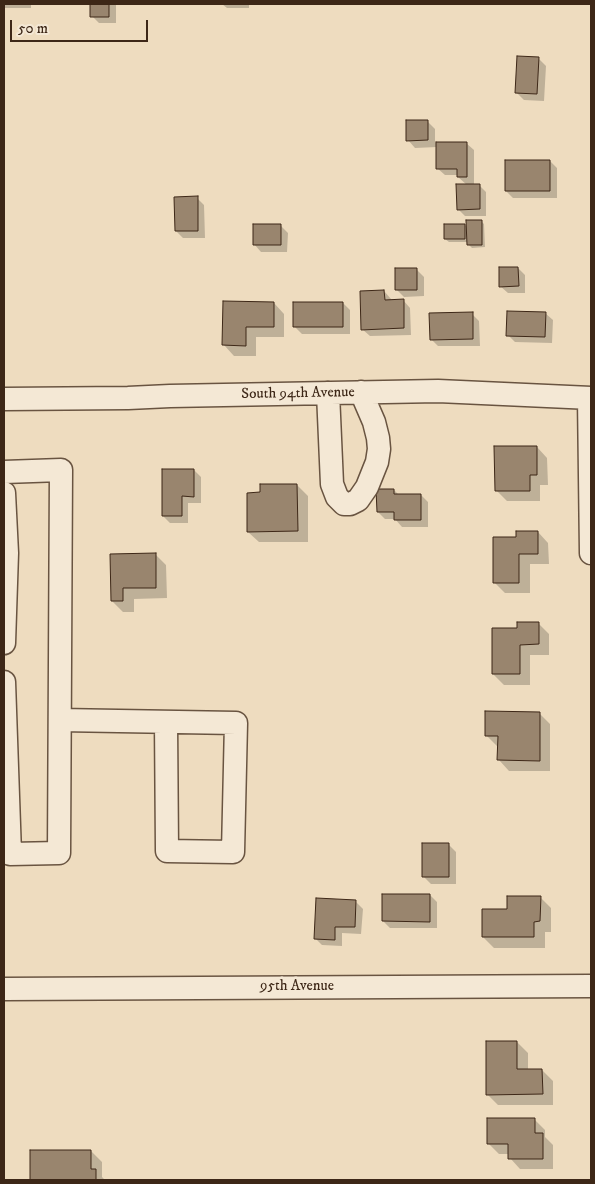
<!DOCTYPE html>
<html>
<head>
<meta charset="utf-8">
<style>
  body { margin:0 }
  #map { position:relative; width:595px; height:1184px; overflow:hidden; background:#eedcbf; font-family:"IM FELL DW Pica",serif }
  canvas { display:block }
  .frame { position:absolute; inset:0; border:5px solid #3d2717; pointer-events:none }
  .scale { position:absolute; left:10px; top:20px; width:138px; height:22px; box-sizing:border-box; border:2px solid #3d2717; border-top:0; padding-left:6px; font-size:15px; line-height:18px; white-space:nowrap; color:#3d2717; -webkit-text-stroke:4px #f4e8d5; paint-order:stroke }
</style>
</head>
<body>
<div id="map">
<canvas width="595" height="1184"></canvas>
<div class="frame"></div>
<div class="scale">50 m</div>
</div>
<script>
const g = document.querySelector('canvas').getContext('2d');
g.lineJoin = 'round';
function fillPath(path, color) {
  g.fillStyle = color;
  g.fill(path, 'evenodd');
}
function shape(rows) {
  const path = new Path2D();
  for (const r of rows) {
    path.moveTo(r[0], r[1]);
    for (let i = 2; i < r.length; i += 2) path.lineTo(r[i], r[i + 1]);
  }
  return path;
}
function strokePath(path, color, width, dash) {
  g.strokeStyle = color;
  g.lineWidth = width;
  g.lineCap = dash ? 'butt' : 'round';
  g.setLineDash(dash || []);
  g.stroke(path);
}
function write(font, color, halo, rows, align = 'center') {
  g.font = font + ' "IM FELL DW Pica",serif';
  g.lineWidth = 5;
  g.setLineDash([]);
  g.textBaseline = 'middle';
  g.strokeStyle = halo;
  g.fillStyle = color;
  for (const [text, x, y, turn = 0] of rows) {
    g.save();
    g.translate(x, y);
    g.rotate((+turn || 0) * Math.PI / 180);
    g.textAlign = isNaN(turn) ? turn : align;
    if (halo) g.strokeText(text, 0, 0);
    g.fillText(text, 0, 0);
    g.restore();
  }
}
fillPath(shape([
  [4,4,31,4,31,8,4,8],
  [92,4,116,4,116,23,99,23,92,16],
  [222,4,249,4,249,8,227,8],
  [538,58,546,66,544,101,524,100,517,93],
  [427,121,435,129,435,143,466,143,474,150,474,185,479,185,486,192,486,216,465,216,458,209,467,185,458,177,458,175,445,175,437,168,437,147,415,148,408,140],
  [550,161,557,168,557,198,513,198,506,191],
  [197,198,204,205,205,238,183,238,176,231],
  [481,221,484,224,485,247,472,248,468,244,468,242,449,242,445,239,465,225,468,228],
  [281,226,288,233,287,252,261,252,254,244],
  [518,268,525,275,525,293,508,293,500,286],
  [416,269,424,277,424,296,404,297,396,289],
  [384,291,391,299,391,301,403,300,410,308,411,335,370,336,362,329],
  [274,303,284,314,284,337,256,337,256,356,234,356,224,345],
  [343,303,350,310,350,334,302,334,295,327],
  [545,313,553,320,552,343,515,342,508,335],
  [472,314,479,321,480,346,438,346,431,339],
  [537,447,547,458,548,485,540,485,540,501,507,501,496,490],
  [194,470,201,477,201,503,188,503,188,523,170,523,163,516],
  [297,485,308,496,308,542,259,542,248,532],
  [394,490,399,495,421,495,428,502,428,527,402,527,395,519,385,519,378,512],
  [538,532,548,543,549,564,530,564,530,593,505,593,494,582,517,539],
  [112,555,156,555,166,565,167,598,134,599,134,612,123,612,112,601],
  [538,623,549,634,549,655,530,655,530,685,504,685,493,674,518,629],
  [539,713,550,724,550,771,509,771,499,760,499,746,497,746,486,735],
  [448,844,456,852,456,884,431,884,424,877],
  [430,895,437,902,437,928,390,928,383,921],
  [540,897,551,908,551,932,545,932,545,948,494,948,483,937],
  [355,901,363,909,361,934,342,933,342,946,322,945,315,938],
  [517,1042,528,1053,528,1070,542,1070,553,1081,553,1105,498,1105,487,1094],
  [534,1119,545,1130,545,1137,553,1145,553,1169,520,1169,510,1158,510,1154,499,1154,488,1143],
  [31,1151,91,1151,102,1162,102,1177,105,1180,31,1180]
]), '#0003');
const building = shape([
  [90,4,109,4,109,17,90,17,90,4],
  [517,56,539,57,537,94,515,93,517,56],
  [406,120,428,120,428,140,406,141,406,120],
  [436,142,467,142,467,177,457,177,457,169,436,169,436,142],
  [505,160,550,160,550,191,505,191,505,160],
  [456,184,480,184,480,209,457,210,456,184],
  [198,196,198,231,175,231,174,197,198,196],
  [466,220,482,220,482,245,467,245,466,220],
  [253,224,281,224,281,245,253,245,253,224],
  [444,224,465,224,465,239,444,239,444,224],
  [499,267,518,267,519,286,499,287,499,267],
  [395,268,417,268,417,290,395,290,395,268],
  [384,290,385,300,404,299,404,328,361,330,360,291,384,290],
  [223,301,274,302,274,327,246,327,246,346,222,345,223,301],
  [293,302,343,302,343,327,293,327,293,302],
  [507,311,546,312,545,337,506,336,507,311],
  [473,312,473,339,430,340,429,313,473,312],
  [494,446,537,446,537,475,530,475,530,491,495,491,494,446],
  [162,469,194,469,194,497,182,496,182,516,162,516,162,469],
  [260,484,297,484,298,531,247,532,247,493,260,492,260,484],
  [376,489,394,489,394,494,421,494,421,520,394,520,394,512,377,512,376,489],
  [516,531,538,531,538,554,519,554,519,583,493,583,493,537,516,537,516,531],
  [156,553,156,588,123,588,123,601,111,601,110,554,156,553],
  [517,622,539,622,539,644,520,645,520,674,492,674,492,628,517,628,517,622],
  [485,711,540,712,540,761,497,760,498,736,485,736,485,711],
  [422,843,449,843,449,877,422,877,422,843],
  [382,894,430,894,430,922,382,921,382,894],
  [507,896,541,896,540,921,534,922,534,937,482,937,482,909,507,909,507,896],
  [316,898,356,900,355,927,335,927,335,940,314,939,316,898],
  [486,1041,517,1041,517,1069,542,1069,543,1094,486,1095,486,1041],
  [487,1118,535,1118,535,1133,543,1133,543,1159,508,1159,508,1144,487,1144,487,1118],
  [30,1150,91,1150,91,1169,96,1169,96,1180,30,1180,30,1150]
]);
fillPath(building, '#99856e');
strokePath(building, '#3d2717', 1);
const minor = shape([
  [328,393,332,484,337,497,344,504,350,504,358,500,367,487,377,462,379,449,378,438,374,422,361,392],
  [589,398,591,553],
  [4,399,128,398,170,396,438,391,591,398],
  [4,472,61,470,59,853,10,854,4,682],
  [4,493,7,553,4,553],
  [4,643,7,553],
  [60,720,236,723,233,852,167,851,166,722],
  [4,989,591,986]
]);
strokePath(minor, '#695441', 25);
strokePath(minor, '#f4e8d5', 22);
write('15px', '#3d2717', '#f4e8d5', [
  ["South 94th Avenue",298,394,-1],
  ["95th Avenue",297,987]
]);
</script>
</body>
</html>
